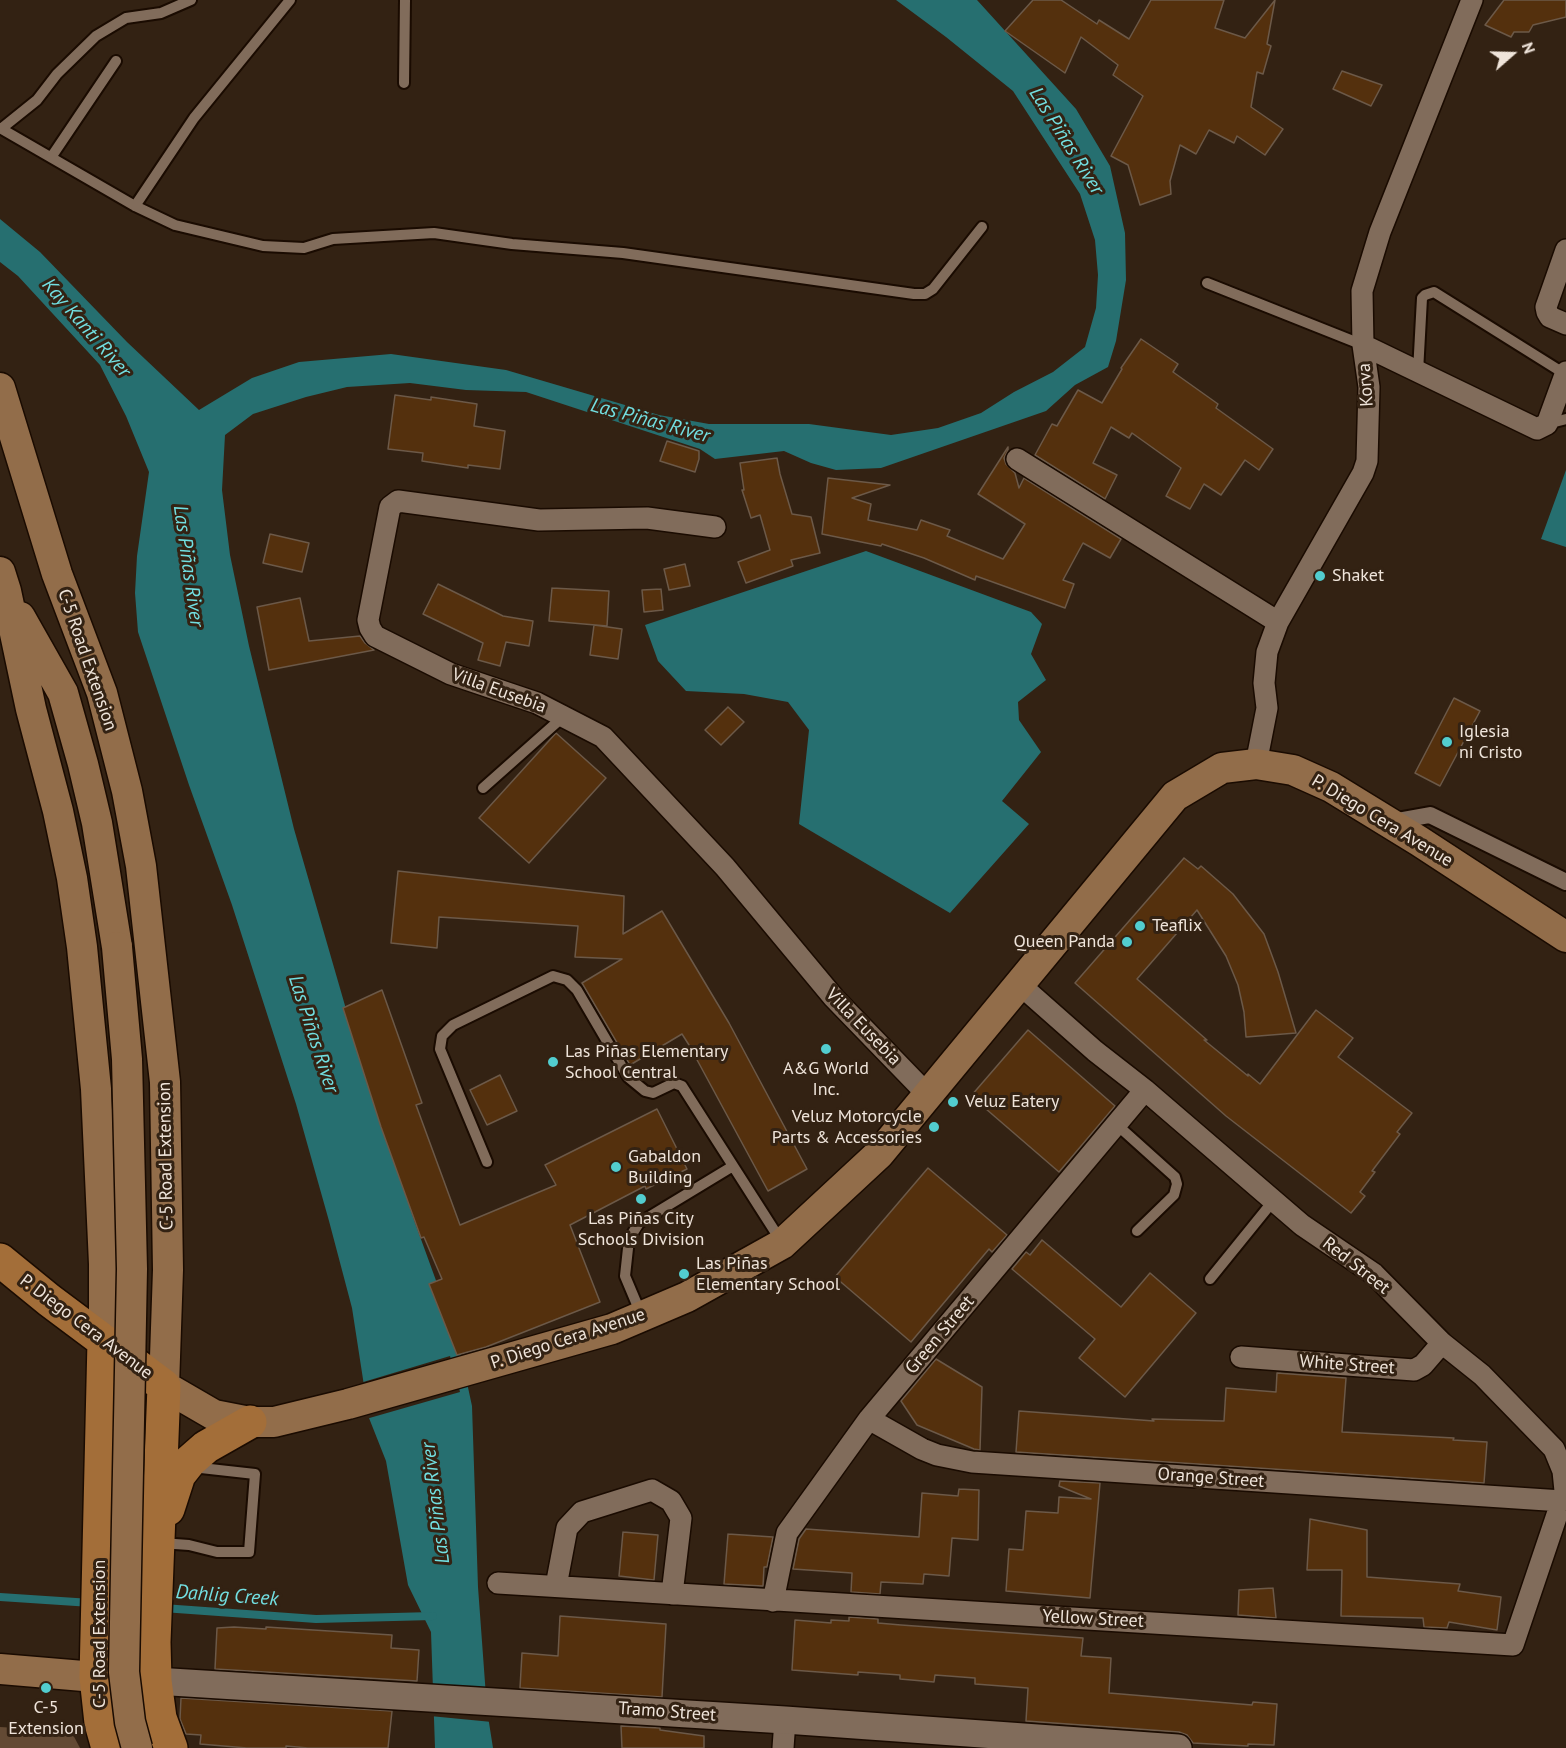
<!DOCTYPE html>
<html>
<head>
<meta charset="utf-8">
<style>
  body { margin:0 }
  #map { position:relative; width:1566px; height:1748px; overflow:hidden; background:#332213; font-family:"PT Sans",sans-serif }
  canvas { display:block }
  .north { position:absolute; left:1482px; top:24px; width:60px; height:60px; -webkit-text-stroke:4px #332213; paint-order:stroke; rotate:70deg; font-size:16px; font-weight:700; line-height:24px; text-align:center; color:#efe4da }
  .north::after { content:''; display:block; margin:auto; width:21px; height:27px; background:#efe4da; clip-path:polygon(50% 0,100% 100%,50% 72%,0 100%) }
</style>
</head>
<body>
<div id="map">
<canvas width="1566" height="1748"></canvas>
<div class="north">N</div>
</div>
<script>
const g = document.querySelector('canvas').getContext('2d');
g.lineJoin = 'round';
function fillPath(path, color) {
  g.fillStyle = color;
  g.fill(path, 'evenodd');
}
function shape(rows) {
  const path = new Path2D();
  for (const r of rows) {
    path.moveTo(r[0], r[1]);
    for (let i = 2; i < r.length; i += 2) path.lineTo(r[i], r[i + 1]);
  }
  return path;
}
function strokePath(path, color, width, dash) {
  g.strokeStyle = color;
  g.lineWidth = width;
  g.lineCap = dash ? 'butt' : 'round';
  g.setLineDash(dash || []);
  g.stroke(path);
}
function write(font, color, halo, rows, align = 'center') {
  g.font = font + ' "PT Sans",sans-serif';
  g.lineWidth = 6;
  g.setLineDash([]);
  g.textBaseline = 'middle';
  g.strokeStyle = halo;
  g.fillStyle = color;
  for (const [text, x, y, turn = 0] of rows) {
    g.save();
    g.translate(x, y);
    g.rotate((+turn || 0) * Math.PI / 180);
    g.textAlign = isNaN(turn) ? turn : align;
    if (halo) g.strokeText(text, 0, 0);
    g.fillText(text, 0, 0);
    g.restore();
  }
}
fillPath(shape([
  [0,1727,71,1731,80,1748,0,1748]
]), '#634a34');
fillPath(shape([
  [896,0,977,0,1076,109,1110,166,1125,233,1126,280,1116,341,1108,367,1075,385,1046,411,881,468,836,470,811,463,784,451,715,459,700,449,526,392,466,390,410,383,347,387,306,397,253,414,225,435,222,490,230,555,249,646,294,829,359,1054,414,1220,458,1341,472,1406,478,1587,487,1710,493,1748,435,1748,431,1632,408,1585,386,1461,369,1418,352,1308,329,1221,296,1104,232,905,189,785,138,632,135,593,137,556,149,472,126,416,100,365,18,276,0,262,0,219,40,252,127,342,199,410,252,378,299,362,391,354,506,370,659,415,709,424,809,424,891,435,938,428,981,413,1014,392,1053,372,1085,347,1096,308,1098,275,1095,240,1080,194,1013,91,946,37],
  [1566,470,1566,547,1541,539],
  [866,551,1031,612,1042,624,1031,654,1046,680,1018,702,1019,720,1041,752,1002,801,1029,824,950,913,799,824,809,730,788,702,744,694,686,691,658,661,645,625]
]), '#266f70');
fillPath(shape([
  [450,1356,460,1392,366,1419,360,1383],
  [430,1688,490,1709,492,1722,430,1716]
]), '#332213');
strokePath(shape([
  [0,1597,91,1603],
  [163,1608,316,1619,433,1616]
]), '#266f70', 8);
const building = shape([
  [1033,0,1061,0,1097,24,1099,20,1129,39,1151,0,1224,0,1215,28,1245,38,1275,0,1267,44,1271,46,1263,74,1257,72,1251,107,1283,129,1265,155,1237,136,1234,143,1209,130,1196,154,1180,145,1170,181,1171,194,1140,205,1128,165,1111,156,1143,96,1113,75,1118,65,1081,37,1065,73,1005,31,1033,0],
  [1504,0,1566,0,1566,17,1533,25,1529,32,1514,32,1511,37,1485,25,1504,0],
  [1342,71,1382,85,1371,106,1333,89,1342,71],
  [1141,339,1178,364,1173,372,1218,404,1216,408,1273,449,1259,470,1245,460,1221,495,1204,484,1190,509,1166,496,1181,468,1132,433,1129,438,1111,427,1093,463,1117,475,1105,499,1035,455,1052,424,1057,426,1078,390,1102,403,1122,369,1121,368,1141,339],
  [395,395,431,400,431,397,477,404,474,426,505,431,500,469,468,465,468,468,422,461,423,453,388,449,395,395],
  [667,441,699,451,699,459,695,472,660,461,667,441],
  [1008,447,1008,450,1004,458,1006,464,1015,473,1019,488,1024,478,1121,539,1110,558,1083,543,1063,580,1074,584,1065,608,976,576,975,580,924,558,882,544,881,546,822,534,828,478,890,485,852,498,871,504,868,520,917,530,921,520,950,530,947,536,1003,559,1025,524,978,494,1008,447],
  [777,458,780,474,792,514,811,517,820,553,791,560,793,566,746,583,738,562,770,550,760,515,751,518,742,490,744,490,740,463,777,458],
  [270,534,309,543,302,572,263,563,270,534],
  [685,564,690,586,669,590,664,569,685,564],
  [438,584,503,616,533,621,529,646,506,642,500,666,478,660,483,643,423,614,438,584],
  [552,588,609,591,607,626,549,621,552,588],
  [661,589,663,610,644,612,642,590,661,589],
  [300,598,309,641,360,636,365,643,374,650,269,670,257,607,300,598],
  [594,625,622,629,618,659,590,655,594,625],
  [1454,698,1480,711,1440,786,1415,773,1454,698],
  [728,707,744,722,721,745,705,730,728,707],
  [556,733,606,778,529,863,479,818,556,733],
  [1184,858,1198,869,1201,866,1233,894,1264,934,1278,972,1296,1033,1246,1037,1244,1012,1238,985,1226,956,1197,910,1137,979,1207,1040,1204,1040,1248,1076,1248,1074,1260,1084,1316,1010,1353,1038,1338,1057,1412,1113,1397,1132,1400,1134,1372,1171,1375,1172,1360,1192,1365,1196,1351,1213,1226,1116,1075,983,1184,858],
  [398,871,624,896,623,934,662,911,729,1023,807,1169,768,1191,689,1045,682,1034,630,1065,582,983,622,959,575,957,578,926,439,917,437,948,391,943,398,871],
  [382,990,422,1103,416,1105,460,1225,556,1185,545,1165,657,1109,687,1169,646,1189,645,1186,570,1225,600,1302,486,1347,457,1355,429,1284,442,1279,424,1237,421,1238,381,1127,343,1008,382,990],
  [1028,1030,1115,1106,1059,1172,971,1096,1028,1030],
  [500,1075,517,1111,487,1125,470,1090,500,1075],
  [928,1168,1007,1235,992,1252,989,1249,911,1342,835,1277,928,1168],
  [1042,1240,1121,1307,1150,1273,1196,1313,1125,1397,1079,1358,1095,1339,1012,1269,1026,1252,1030,1255,1042,1240],
  [936,1359,982,1387,980,1450,974,1449,917,1425,901,1401,936,1359],
  [1277,1373,1346,1378,1342,1432,1454,1438,1453,1440,1487,1442,1484,1483,1016,1452,1019,1411,1154,1421,1152,1419,1224,1421,1226,1388,1276,1392,1277,1373],
  [1060,1481,1100,1483,1090,1598,1006,1591,1009,1549,1023,1550,1026,1511,1058,1513,1059,1497,1091,1499,1059,1486,1060,1481],
  [959,1489,979,1490,978,1540,952,1538,949,1576,924,1574,923,1584,881,1582,880,1594,851,1592,852,1573,793,1569,799,1539,806,1529,919,1537,922,1493,958,1496,959,1489],
  [1310,1519,1367,1530,1367,1577,1460,1584,1458,1591,1501,1597,1497,1630,1449,1622,1447,1628,1424,1627,1423,1618,1341,1616,1342,1570,1307,1570,1310,1519],
  [623,1532,658,1535,654,1580,619,1576,623,1532],
  [728,1534,773,1537,767,1567,764,1567,763,1586,724,1584,728,1534],
  [1273,1588,1276,1618,1238,1615,1239,1590,1273,1588],
  [560,1616,666,1624,662,1697,520,1688,522,1653,558,1656,560,1616],
  [849,1617,878,1619,878,1623,901,1625,1083,1638,1081,1656,1111,1658,1109,1693,1252,1705,1253,1702,1277,1704,1274,1745,1248,1744,1248,1746,1193,1743,1187,1735,1179,1732,1026,1721,1028,1688,975,1684,975,1678,935,1675,934,1682,900,1679,900,1675,858,1672,858,1675,792,1670,795,1620,831,1623,831,1620,849,1621,849,1617],
  [234,1627,266,1629,266,1627,392,1635,391,1648,419,1650,417,1681,215,1669,217,1628,234,1627],
  [181,1698,392,1711,388,1748,308,1748,286,1746,286,1748,247,1748,200,1744,201,1735,186,1734,180,1719,181,1698],
  [621,1726,660,1728,660,1730,704,1736,704,1748,622,1748,621,1726]
]);
fillPath(building, '#54300d');
strokePath(building, '#6c5948', 1.5);
const service = shape([
  [404,83,405,0],
  [0,128,135,206,175,225,263,246,304,248,333,239,434,233,512,244,623,253,914,294,925,294,933,289,982,227],
  [2,128,37,100,57,74,96,36,126,18,161,13,191,0],
  [52,156,116,61],
  [135,206,194,118,290,0],
  [1207,283,1363,345],
  [1418,372,1422,298,1425,295,1434,292,1565,374],
  [1547,424,1566,419],
  [483,788,564,716],
  [1116,1124,1175,1177,1177,1184,1174,1195,1137,1231],
  [487,1162,440,1049,442,1036,453,1025,553,976,567,980,577,990,628,1077,645,1091,653,1093,674,1083,682,1086,781,1241],
  [1210,1279,1274,1200],
  [641,1314,625,1276,629,1239,639,1223,733,1166],
  [161,1543,189,1545,217,1552,249,1552,255,1474,192,1467]
]);
const pedestrian = shape([
  [1391,822,1430,815,1566,882]
]);
const minor = shape([
  [1566,250,1546,307,1547,312,1550,317,1566,324],
  [1363,345,1537,429,1547,424,1566,372],
  [1017,459,1278,622],
  [715,527,647,518,539,520,398,501,390,507,368,620,370,628,375,636,451,674,537,703,603,737,725,867,834,998,927,1094],
  [1256,764,1267,708,1264,683,1267,652,1278,622,1363,473,1367,461,1369,387,1363,345,1362,291,1380,232,1472,0],
  [1241,1357,1414,1370,1423,1365,1442,1343],
  [869,1419,922,1449,937,1455,972,1462,1562,1501],
  [498,1583,1513,1645,1565,1491,1563,1471,1554,1449,1482,1375,1442,1343,1374,1274,1302,1225,1145,1090,1095,1051,1018,983],
  [556,1586,567,1528,582,1512,652,1490,671,1501,681,1518,672,1594],
  [773,1601,787,1533,869,1419,1145,1090],
  [783,1748,785,1720]
]);
const tertiary = shape([
  [155,1681,785,1720,1178,1748]
]);
const secondary = shape([
  [0,388,57,574,102,693,127,791,141,866,165,1082,168,1270,164,1386,214,1415,250,1422,274,1422,348,1404,612,1329,687,1297,782,1244,879,1154,1175,796,1222,768,1256,764,1293,770,1331,787,1419,841,1566,937],
  [0,572,6,591,31,709,58,811,72,878,82,947,96,1089,104,1264,104,1341],
  [20,617,63,693,83,764,97,823,117,947],
  [0,1669,119,1679]
]);
const primary = shape([
  [0,1260,49,1300,164,1386,154,1642,155,1681,160,1718,171,1748],
  [104,1341,96,1677,101,1723,108,1748],
  [168,1509,179,1475,190,1461,206,1447,250,1422]
]);
strokePath(service, '#1a0b01', 14);
strokePath(pedestrian, '#1a0b01', 20);
strokePath(minor, '#1a0b01', 24);
strokePath(tertiary, '#1a0b01', 30);
strokePath(secondary, '#1a0b01', 33);
strokePath(primary, '#1a0b01', 36);
strokePath(service, '#816c5b', 10);
strokePath(pedestrian, '#816c5b', 16);
strokePath(minor, '#816c5b', 21);
strokePath(tertiary, '#816c5b', 27);
strokePath(secondary, '#926d4a', 30);
strokePath(primary, '#a36e39', 33);
const secondaryBridge = shape([
  [117,947,127,1059,132,1269,124,1672,130,1722,137,1748]
]);
strokePath(secondaryBridge, '#1a0b01', 33, []);
strokePath(secondaryBridge, '#926d4a', 30);
for (const [x, y, r, color] of [
  [1320,576,6,"#52cdcf"],
  [1447,742,6,"#52cdcf"],
  [1140,926,6,"#52cdcf"],
  [1127,942,6,"#52cdcf"],
  [826,1049,6,"#52cdcf"],
  [553,1062,6,"#52cdcf"],
  [953,1102,6,"#52cdcf"],
  [934,1127,6,"#52cdcf"],
  [616,1167,6,"#52cdcf"],
  [641,1199,6,"#52cdcf"],
  [684,1274,6,"#52cdcf"],
  [46,1688,6,"#52cdcf"]
]) {
  const dot = new Path2D();
  dot.arc(x, y, r, 0, 2 * Math.PI);
  g.fillStyle = color;
  g.fill(dot);
  strokePath(dot, '#332213', 2);
}
write('18px', '#efe4da', '#332213', [
  ["Korva",1366,385,-94],
  ["C-5 Road Extension",87,660,71],
  ["Villa Eusebia",499,691,20],
  ["P. Diego Cera Avenue",1382,821,31],
  ["Villa Eusebia",863,1027,46],
  ["C-5 Road Extension",166,1156,-91],
  ["Red Street",1356,1266,38],
  ["P. Diego Cera Avenue",86,1327,37],
  ["Green Street",940,1335,-50],
  ["P. Diego Cera Avenue",568,1339,-18],
  ["White Street",1347,1365,4],
  ["Orange Street",1211,1478,4],
  ["Yellow Street",1093,1619,3],
  ["C-5 Road Extension",100,1634,-90],
  ["Tramo Street",667,1712,4]
]);
write('18px', '#efe4da', '#332213', [
  ["Shaket",1332,576],
  ["Iglesia",1459,732],
  ["ni Cristo",1459,753],
  ["Teaflix",1152,926],
  ["Queen Panda",1115,942,"right"],
  ["Las Piñas Elementary",565,1052],
  ["School Central",565,1073],
  ["A&G World",826,1069,"center"],
  ["Inc.",826,1090,"center"],
  ["Veluz Eatery",965,1102],
  ["Veluz Motorcycle",922,1117,"right"],
  ["Parts & Accessories",922,1138,"right"],
  ["Gabaldon",628,1157],
  ["Building",628,1178],
  ["Las Piñas City",641,1219,"center"],
  ["Schools Division",641,1240,"center"],
  ["Las Piñas",696,1264],
  ["Elementary School",696,1285],
  ["C-5",46,1708,"center"],
  ["Extension",46,1729,"center"]
], 'left');
write('italic 20px', '#72dfe1', '#332213', [
  ["Las Piñas River",1066,141,58],
  ["Kay Kanti River",86,328,49],
  ["Las Piñas River",650,421,15],
  ["Las Piñas River",188,566,82],
  ["Las Piñas River",313,1034,72],
  ["Las Piñas River",436,1503,-97],
  ["Dahlig Creek",227,1596,4]
]);
</script>
</body>
</html>
